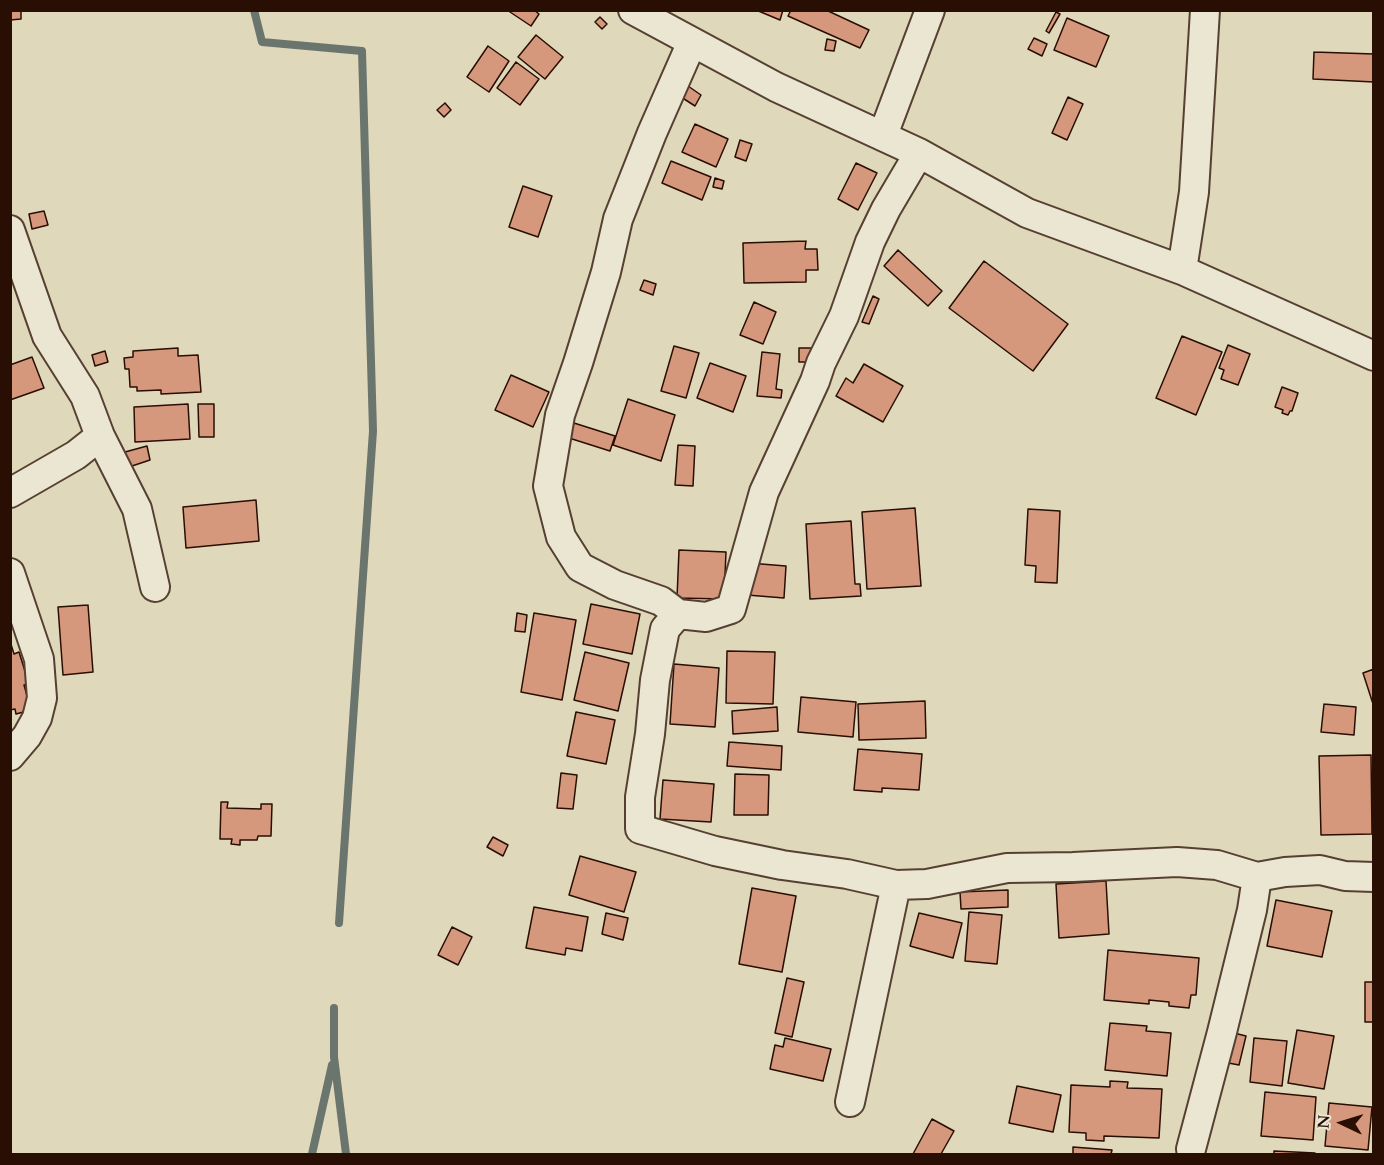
<!DOCTYPE html>
<html>
<head>
<meta charset="utf-8">
<style>
  body { margin:0 }
  #map { position:relative; width:1384px; height:1165px; overflow:hidden; background:#e0d8ba; font-family:Cardo,serif }
  canvas { display:block }
  .frame { position:absolute; inset:0; border:12px solid #280e03; pointer-events:none }
  .north { position:absolute; left:1312px; top:1093px; width:60px; height:60px; -webkit-text-stroke:4px #ebe6d2; paint-order:stroke; rotate:274deg; font-size:16px; font-weight:700; line-height:24px; text-align:center; color:#280e03 }
  .north::after { content:''; display:block; margin:auto; width:21px; height:27px; background:#280e03; clip-path:polygon(50% 0,100% 100%,50% 72%,0 100%) }
</style>
</head>
<body>
<div id="map">
<canvas width="1384" height="1165"></canvas>
<div class="frame"></div>
<div class="north">N</div>
</div>
<script>
const g = document.querySelector('canvas').getContext('2d');
g.lineJoin = 'round';
function shape(rows) {
  const path = new Path2D();
  for (const r of rows) {
    path.moveTo(r[0], r[1]);
    for (let i = 2; i < r.length; i += 2) path.lineTo(r[i], r[i + 1]);
  }
  return path;
}
function strokePath(path, color, width, dash) {
  g.strokeStyle = color;
  g.lineWidth = width;
  g.lineCap = dash ? 'butt' : 'round';
  g.setLineDash(dash || []);
  g.stroke(path);
}
function fillPath(path, color) {
  g.fillStyle = color;
  g.fill(path, 'evenodd');
}
strokePath(shape([
  [254,10,262,42,362,51,373,431,339,923],
  [334,1008,334,1057,346,1154],
  [312,1154,332,1065]
]), '#69756d', 8);
const building = shape([
  [10,10,21,10,21,19,10,20,10,10],
  [507,10,534,10,539,14,531,26,507,10],
  [756,10,783,10,780,20,756,10],
  [791,10,826,10,869,30,860,48,788,16,791,10],
  [1056,12,1060,14,1049,33,1046,31,1056,12],
  [600,17,607,24,602,29,595,22,600,17],
  [1067,18,1109,36,1096,67,1054,50,1067,18],
  [536,35,563,57,545,79,518,57,536,35],
  [1034,38,1047,44,1042,56,1028,49,1034,38],
  [827,39,836,41,834,51,825,50,827,39],
  [488,46,509,61,489,92,467,77,488,46],
  [1314,52,1374,54,1374,82,1313,79,1314,52],
  [516,62,539,79,520,105,497,88,516,62],
  [688,86,701,95,695,106,681,97,688,86],
  [1068,97,1083,104,1067,140,1052,133,1068,97],
  [445,103,451,110,444,117,437,110,445,103],
  [695,124,728,139,716,167,682,152,695,124],
  [740,140,752,144,746,161,735,157,740,140],
  [671,161,711,177,702,200,662,183,671,161],
  [856,163,877,173,858,210,838,199,856,163],
  [715,178,724,181,722,189,713,187,715,178],
  [523,186,552,196,538,237,509,227,523,186],
  [44,211,48,225,32,229,29,214,44,211],
  [806,241,805,249,817,249,818,270,806,270,806,282,744,283,743,243,806,241],
  [898,250,942,291,928,306,884,266,898,250],
  [984,261,1068,324,1033,371,949,308,984,261],
  [644,280,656,284,653,295,640,290,644,280],
  [873,296,879,299,869,324,862,322,873,296],
  [754,302,776,312,763,344,740,335,754,302],
  [1182,336,1222,352,1196,415,1156,398,1182,336],
  [1228,345,1250,354,1238,385,1221,379,1224,370,1219,368,1228,345],
  [674,346,699,353,686,398,661,391,674,346],
  [178,348,178,356,198,355,201,392,161,394,161,390,137,391,137,387,130,387,129,369,125,369,124,358,133,357,133,351,178,348],
  [799,348,813,348,812,362,799,362,799,348],
  [105,351,108,362,95,366,92,355,105,351],
  [762,352,780,354,776,389,782,390,781,398,757,396,762,352],
  [32,357,44,388,10,400,10,365,32,357],
  [710,363,746,376,733,412,697,398,710,363],
  [864,364,903,386,883,422,836,396,846,378,853,383,864,364],
  [511,375,549,392,533,427,495,410,511,375],
  [1282,387,1298,393,1292,411,1290,411,1288,415,1282,413,1283,410,1275,407,1282,387],
  [628,399,675,415,661,461,613,445,628,399],
  [188,404,190,439,135,442,134,407,188,404],
  [198,404,214,404,214,437,199,437,198,404],
  [574,423,615,436,610,451,569,438,574,423],
  [678,445,695,446,693,486,675,485,678,445],
  [147,446,150,460,129,467,125,452,147,446],
  [256,500,259,541,186,548,183,507,256,500],
  [915,508,921,586,867,589,862,512,915,508],
  [1028,509,1060,511,1057,583,1035,582,1036,566,1025,565,1028,509],
  [851,521,855,584,860,584,861,596,810,599,806,524,851,521],
  [679,550,726,552,724,599,677,598,679,550],
  [749,563,786,566,784,598,747,595,749,563],
  [591,604,640,614,632,654,583,644,591,604],
  [88,605,93,672,63,675,58,607,88,605],
  [517,613,527,615,525,632,515,631,517,613],
  [534,613,576,620,562,700,521,692,534,613],
  [10,641,14,654,19,652,29,684,24,685,31,710,16,714,15,709,10,710,10,641],
  [727,651,775,652,773,704,726,703,727,651],
  [585,652,629,663,618,711,574,700,585,652],
  [674,664,719,668,715,727,670,724,674,664],
  [1374,669,1374,707,1363,673,1374,669],
  [801,697,856,702,853,737,798,732,801,697],
  [925,701,926,738,859,740,858,704,925,701],
  [1324,704,1356,707,1354,735,1321,732,1324,704],
  [777,707,778,731,733,734,732,711,777,707],
  [576,712,615,720,606,764,567,756,576,712],
  [729,742,782,746,781,770,727,766,729,742],
  [858,749,922,754,919,790,882,788,882,792,854,790,858,749],
  [1371,755,1372,834,1321,835,1319,756,1371,755],
  [561,773,577,775,573,809,557,808,561,773],
  [735,774,769,775,768,815,734,815,735,774],
  [663,780,714,784,711,822,660,819,663,780],
  [221,802,228,802,227,808,261,809,261,804,272,804,271,836,258,836,257,840,240,840,240,845,231,844,232,839,220,839,221,802],
  [493,837,508,845,503,856,487,847,493,837],
  [580,856,636,872,624,912,569,895,580,856],
  [1106,881,1109,934,1059,938,1056,884,1106,881],
  [752,888,796,896,782,972,739,964,752,888],
  [1008,890,1008,907,961,909,960,892,1008,890],
  [1276,900,1332,911,1322,957,1267,946,1276,900],
  [534,907,588,917,582,951,566,948,565,955,526,948,534,907],
  [969,912,1002,915,997,964,965,961,969,912],
  [606,913,628,918,623,940,602,934,606,913],
  [919,913,962,923,953,958,910,946,919,913],
  [452,927,472,937,458,965,438,955,452,927],
  [1108,950,1199,958,1196,995,1191,995,1189,1008,1169,1006,1169,1002,1149,1000,1149,1004,1104,1000,1108,950],
  [787,978,804,982,792,1037,775,1033,787,978],
  [1365,982,1374,982,1374,1022,1365,1022,1365,982],
  [1110,1023,1147,1026,1146,1031,1171,1033,1167,1076,1105,1070,1110,1023],
  [1297,1030,1334,1036,1324,1089,1288,1083,1297,1030],
  [1230,1032,1246,1036,1239,1065,1223,1062,1230,1032],
  [785,1038,831,1049,823,1081,770,1069,775,1045,783,1047,785,1038],
  [1254,1038,1287,1041,1282,1086,1250,1082,1254,1038],
  [1110,1081,1128,1082,1127,1088,1162,1089,1159,1138,1104,1136,1104,1141,1086,1140,1086,1133,1069,1132,1071,1085,1110,1087,1110,1081],
  [1017,1086,1061,1095,1053,1132,1009,1123,1017,1086],
  [1265,1092,1316,1097,1313,1140,1261,1136,1265,1092],
  [1329,1103,1372,1107,1368,1150,1325,1146,1329,1103],
  [932,1119,954,1131,941,1154,913,1154,932,1119],
  [1073,1147,1112,1150,1111,1154,1073,1154,1073,1147],
  [1274,1151,1315,1153,1315,1154,1274,1154,1274,1151]
]);
fillPath(building, '#d5987d');
strokePath(building, '#280e03', 1.5);
const minor = shape([
  [633,10,776,87,919,153,1027,213,1182,270,1374,356],
  [883,135,930,10],
  [919,153,886,209,870,242,844,316,821,363,815,381,764,492,731,609,706,617,678,614,665,629,655,680,650,734,640,797,640,829,715,851,782,865,847,874,896,885,927,884,1007,868,1073,867,1177,862,1217,865,1257,877,1285,872,1320,870,1345,876,1374,877],
  [10,230,47,336,85,396,100,436,76,455,10,493],
  [1182,270,1194,192,1205,10],
  [100,436,137,509,155,587],
  [10,573,39,659,42,698,37,718,27,736,10,756],
  [678,614,661,601,615,585,580,567,561,537,548,486,560,415,578,363,606,272,618,219,652,133,692,42],
  [850,1102,896,885],
  [1191,1149,1222,1032,1252,910,1257,877]
]);
strokePath(minor, '#564031', 32);
strokePath(minor, '#ebe6d2', 28);
</script>
</body>
</html>
